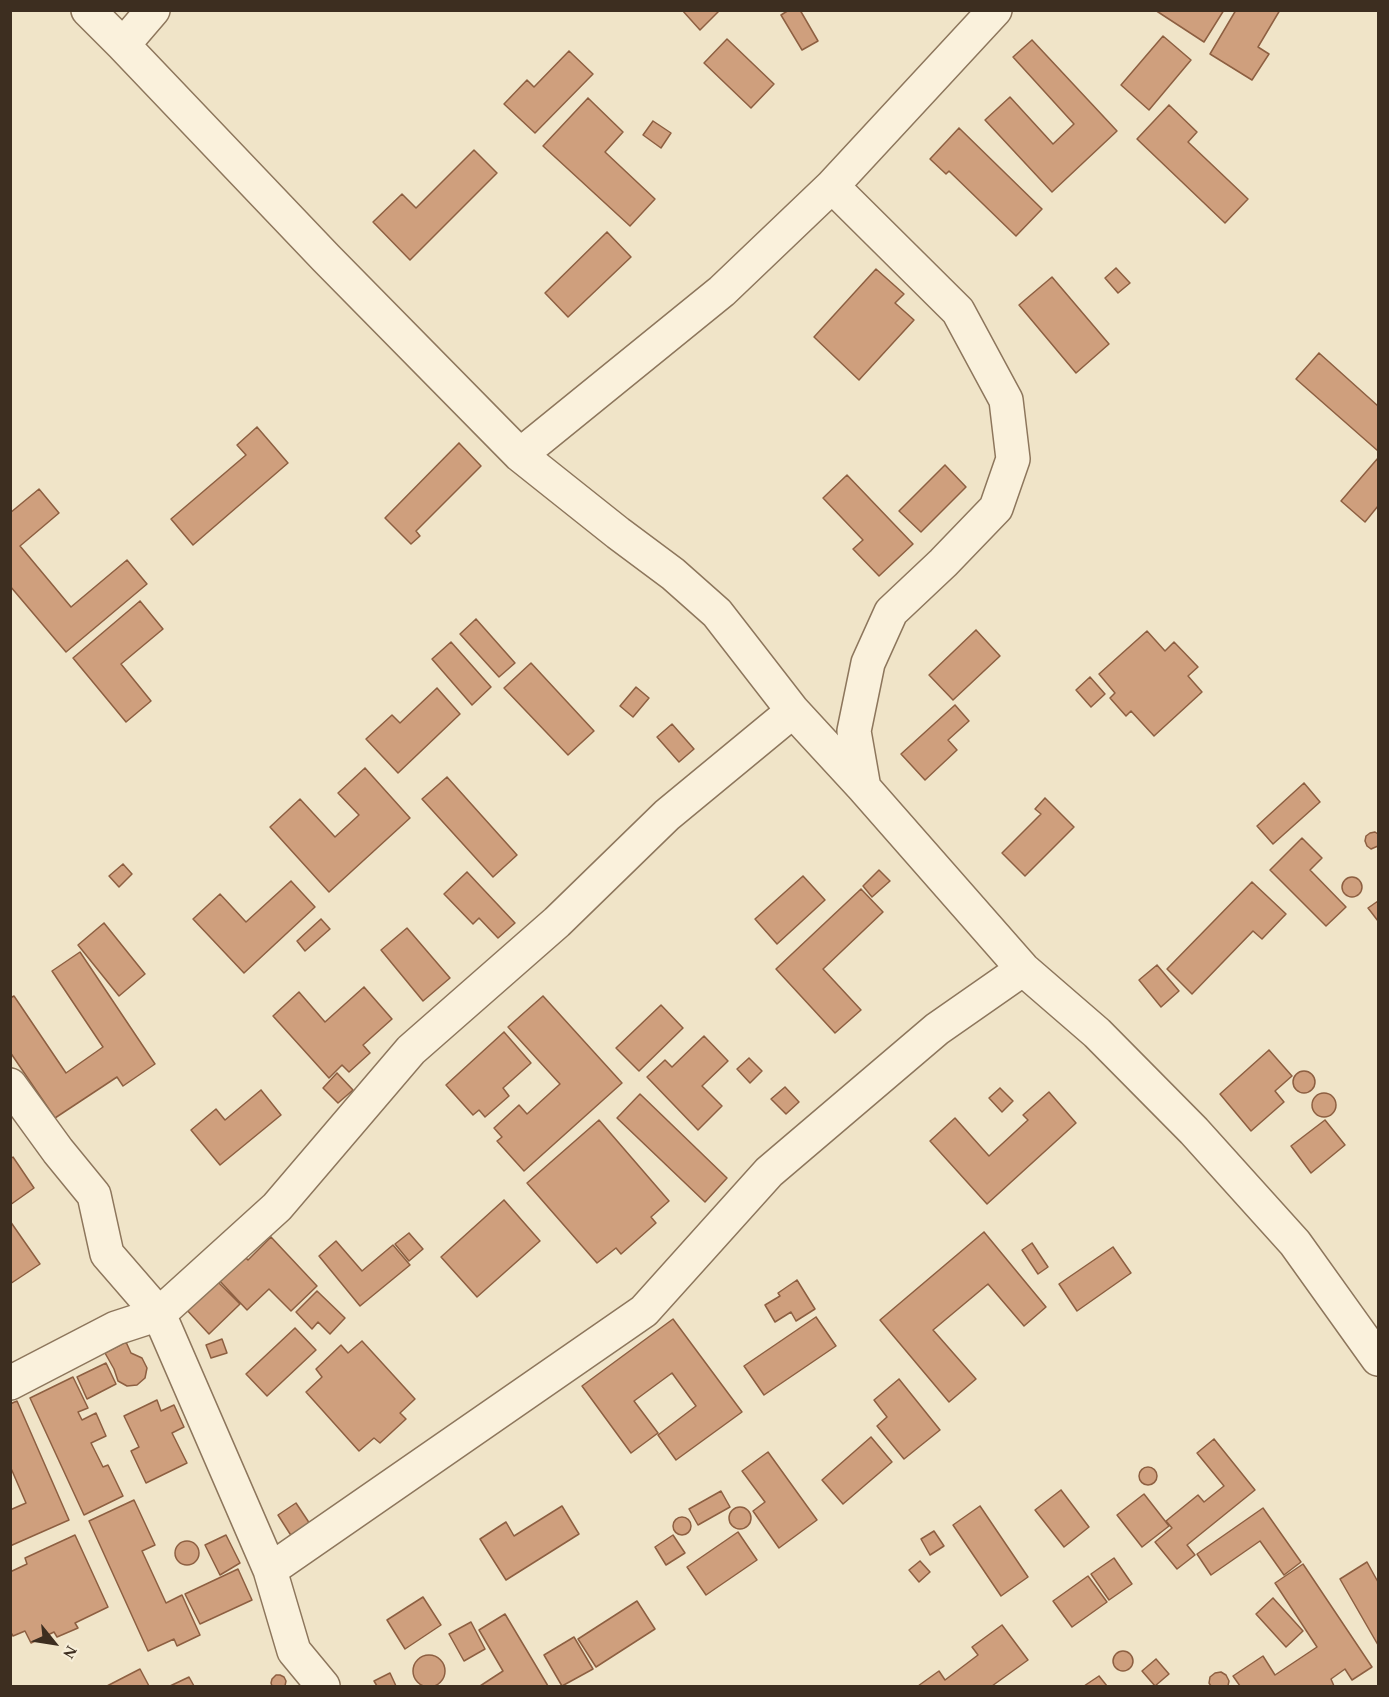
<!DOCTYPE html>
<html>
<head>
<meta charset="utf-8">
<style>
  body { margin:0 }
  #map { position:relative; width:1389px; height:1697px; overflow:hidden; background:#f0e4c8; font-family:Georgia,serif }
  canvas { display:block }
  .frame { position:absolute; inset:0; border:12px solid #3d2e20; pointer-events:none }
  .north { position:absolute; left:24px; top:1613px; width:60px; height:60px; -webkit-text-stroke:4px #f7eed8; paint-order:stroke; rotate:120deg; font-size:16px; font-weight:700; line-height:24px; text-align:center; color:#3d2e20 }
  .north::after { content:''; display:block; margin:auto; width:21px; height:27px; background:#3d2e20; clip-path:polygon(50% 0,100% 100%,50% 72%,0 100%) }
</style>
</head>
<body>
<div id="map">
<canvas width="1389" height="1697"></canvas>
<div class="frame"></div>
<div class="north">N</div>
</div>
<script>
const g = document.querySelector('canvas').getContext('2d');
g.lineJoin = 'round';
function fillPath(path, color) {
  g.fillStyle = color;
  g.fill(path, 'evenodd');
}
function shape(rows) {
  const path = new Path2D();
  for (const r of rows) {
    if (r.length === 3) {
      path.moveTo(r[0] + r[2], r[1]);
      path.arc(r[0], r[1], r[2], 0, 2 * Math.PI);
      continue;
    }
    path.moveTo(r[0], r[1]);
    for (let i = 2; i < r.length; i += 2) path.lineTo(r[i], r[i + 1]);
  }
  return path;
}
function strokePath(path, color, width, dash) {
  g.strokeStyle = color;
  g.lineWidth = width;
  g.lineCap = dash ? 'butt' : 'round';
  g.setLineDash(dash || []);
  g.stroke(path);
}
const building = shape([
  [682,10,720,10,700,30,682,10],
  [789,10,800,10,818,41,802,50,781,15,789,10],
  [1155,10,1224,10,1204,42,1155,10],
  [1236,10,1280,10,1258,47,1269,54,1252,80,1210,54,1236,10],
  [1163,36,1191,60,1149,110,1121,85,1163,36],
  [727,39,774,84,751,108,704,63,727,39],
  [1032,40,1117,131,1052,192,985,120,1010,97,1053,144,1074,124,1013,57,1032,40],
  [569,51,593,74,535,133,504,104,527,80,534,87,569,51],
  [588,98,623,132,605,152,655,199,630,226,543,146,588,98],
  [1169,105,1197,132,1188,142,1248,199,1225,223,1137,139,1169,105],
  [653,121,671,133,661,148,643,135,653,121],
  [959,128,1042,209,1016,236,949,171,946,174,930,159,959,128],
  [474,150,497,173,410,260,373,222,402,194,416,208,474,150],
  [607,232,631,257,568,317,545,293,607,232],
  [1116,268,1130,283,1118,293,1105,278,1116,268],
  [876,269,904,294,895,303,914,320,859,380,814,337,876,269],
  [1052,277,1109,344,1076,373,1019,305,1052,277],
  [1319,353,1378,406,1378,451,1296,379,1319,353],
  [257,427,288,463,193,545,171,519,246,455,237,445,257,427],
  [459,443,481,466,416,531,420,536,411,544,385,518,459,443],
  [1378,458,1378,506,1365,522,1341,501,1378,458],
  [945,465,966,487,921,532,899,511,945,465],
  [847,475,913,544,879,576,853,549,863,540,823,498,847,475],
  [39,489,59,513,20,546,71,607,127,560,147,584,66,652,10,586,10,513,39,489],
  [140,601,163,629,121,664,151,701,126,722,73,658,140,601],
  [476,619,515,663,499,677,460,634,476,619],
  [976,630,1000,656,953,700,929,675,976,630],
  [1147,631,1165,651,1174,642,1198,667,1188,676,1202,692,1154,736,1131,711,1126,716,1110,698,1115,693,1099,674,1147,631],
  [451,642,491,687,472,705,432,659,451,642],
  [531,663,594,731,568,755,504,688,531,663],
  [1090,677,1105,694,1091,707,1076,690,1090,677],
  [636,687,649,698,633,717,620,706,636,687],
  [437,688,460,714,398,773,366,739,392,715,400,723,437,688],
  [955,705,969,721,948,740,957,750,925,780,901,754,955,705],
  [672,724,694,749,679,762,657,737,672,724],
  [365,768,410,818,329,892,270,827,300,799,335,837,359,815,338,793,365,768],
  [447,777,517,855,493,877,422,799,447,777],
  [1304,783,1320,802,1273,844,1257,826,1304,783],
  [1045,798,1074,827,1025,876,1002,853,1041,814,1035,809,1045,798],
  [1375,832,1378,834,1378,846,1371,849,1367,846,1365,841,1366,836,1370,833,1375,832],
  [1302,838,1322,858,1310,870,1346,907,1326,926,1270,870,1302,838],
  [123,864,132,874,119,887,109,876,123,864],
  [879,870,890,881,872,897,863,886,879,870],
  [467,872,515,923,498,938,479,918,473,924,444,894,467,872],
  [803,876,825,900,777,944,755,919,803,876],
  [1352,887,10],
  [291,881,315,907,244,973,193,919,220,894,246,922,291,881],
  [1252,882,1286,914,1262,939,1253,931,1192,994,1167,969,1252,882],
  [861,889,883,912,823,969,861,1010,835,1033,776,969,861,889],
  [1378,901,1378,921,1368,908,1378,901],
  [321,919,330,929,305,951,297,941,321,919],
  [104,923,145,974,119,996,78,945,104,923],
  [407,928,450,978,423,1001,381,950,407,928],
  [80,952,155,1064,123,1086,117,1077,55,1118,10,1052,10,998,14,996,66,1073,103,1047,52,971,80,952],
  [1157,965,1179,991,1161,1007,1139,980,1157,965],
  [364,987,392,1019,363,1045,370,1053,349,1072,342,1065,329,1078,273,1016,299,992,325,1022,364,987],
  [543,996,622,1083,524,1171,497,1141,502,1137,494,1128,519,1105,527,1114,560,1084,508,1027,543,996],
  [661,1005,683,1028,639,1071,616,1048,661,1005],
  [504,1032,531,1063,503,1088,509,1096,485,1117,479,1110,473,1115,446,1085,504,1032],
  [704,1036,728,1061,702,1086,722,1106,698,1130,647,1077,665,1060,672,1067,704,1036],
  [1269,1050,1292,1076,1275,1091,1284,1102,1251,1131,1220,1094,1269,1050],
  [749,1058,762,1071,750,1083,737,1069,749,1058],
  [1304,1082,11],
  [337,1073,353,1090,338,1103,323,1088,337,1073],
  [785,1087,799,1102,786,1114,771,1099,785,1087],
  [1000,1088,1013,1101,1002,1112,989,1098,1000,1088],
  [261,1090,281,1115,220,1165,191,1130,216,1109,225,1120,261,1090],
  [1049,1092,1076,1123,987,1204,930,1141,955,1118,989,1156,1028,1120,1023,1115,1049,1092],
  [1324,1105,12],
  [640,1094,727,1178,705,1202,617,1118,640,1094],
  [599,1120,669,1201,651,1217,656,1223,621,1254,616,1248,597,1263,527,1183,599,1120],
  [1325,1120,1345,1145,1311,1173,1291,1146,1325,1120],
  [13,1157,34,1188,10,1205,10,1159,13,1157],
  [504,1200,540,1241,477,1297,441,1257,504,1200],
  [10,1221,40,1264,10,1284,10,1221],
  [984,1232,1046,1307,1024,1326,988,1284,933,1330,976,1379,949,1402,880,1320,984,1232],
  [409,1233,423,1249,409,1261,395,1244,409,1233],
  [271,1237,317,1286,291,1311,269,1289,247,1310,217,1278,242,1254,248,1260,271,1237],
  [336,1241,362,1271,393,1245,410,1265,360,1306,319,1256,336,1241],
  [1032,1243,1048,1267,1038,1274,1022,1250,1032,1243],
  [1113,1247,1131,1273,1077,1311,1059,1284,1113,1247],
  [215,1279,240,1304,209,1334,185,1308,215,1279],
  [797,1280,815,1309,796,1321,791,1312,775,1322,765,1305,780,1296,778,1293,797,1280],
  [317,1291,345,1318,330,1334,318,1322,312,1329,296,1312,317,1291],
  [816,1317,836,1346,764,1395,744,1366,816,1317],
  [673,1319,742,1412,676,1460,658,1435,696,1406,672,1373,634,1401,658,1433,631,1453,582,1386,673,1319],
  [295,1328,316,1350,267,1396,246,1374,295,1328],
  [222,1339,227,1353,211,1358,206,1345,222,1339],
  [362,1341,415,1399,400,1413,406,1419,380,1443,374,1438,359,1451,306,1392,322,1377,316,1369,341,1345,348,1353,362,1341],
  [126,1342,131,1353,142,1358,147,1368,145,1378,137,1385,127,1386,118,1381,114,1369,105,1353,126,1342],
  [106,1363,116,1384,87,1399,77,1377,106,1363],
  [73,1377,88,1408,78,1412,82,1420,96,1413,106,1436,91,1443,103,1467,108,1465,123,1496,84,1515,30,1398,73,1377],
  [899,1379,940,1430,904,1459,877,1426,887,1417,874,1400,899,1379],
  [157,1400,161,1411,174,1405,184,1427,172,1433,187,1463,146,1483,131,1451,139,1447,124,1416,157,1400],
  [17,1401,69,1520,10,1546,10,1510,26,1503,10,1466,10,1404,17,1401],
  [871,1437,892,1462,843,1504,822,1480,871,1437],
  [1214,1439,1255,1490,1187,1545,1195,1555,1177,1569,1155,1542,1172,1528,1166,1521,1198,1495,1204,1502,1224,1486,1197,1453,1214,1439],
  [768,1452,817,1520,779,1548,753,1511,765,1502,742,1471,768,1452],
  [1148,1476,9],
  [1061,1490,1089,1527,1064,1547,1035,1510,1061,1490],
  [721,1491,730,1507,698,1525,689,1509,721,1491],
  [1144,1494,1169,1526,1142,1547,1117,1515,1144,1494],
  [134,1500,155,1545,142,1551,166,1603,182,1595,200,1635,177,1646,174,1639,148,1651,89,1521,134,1500],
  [296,1503,310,1524,292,1537,278,1515,296,1503],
  [562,1506,579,1534,506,1580,480,1539,506,1522,514,1536,562,1506],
  [980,1506,1028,1577,1001,1596,953,1525,980,1506],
  [740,1518,11],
  [1263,1508,1301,1562,1284,1575,1260,1541,1211,1575,1197,1554,1263,1508],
  [682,1526,9],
  [934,1531,944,1546,930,1555,921,1539,934,1531],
  [738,1532,757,1560,706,1595,687,1567,738,1532],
  [75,1535,108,1607,75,1623,78,1628,57,1637,54,1632,31,1643,25,1631,13,1636,10,1631,10,1572,27,1564,25,1558,75,1535],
  [226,1535,240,1563,220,1575,205,1545,226,1535],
  [673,1535,685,1553,666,1565,655,1547,673,1535],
  [187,1553,12],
  [1114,1558,1132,1584,1109,1600,1091,1574,1114,1558],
  [920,1561,930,1572,919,1582,909,1570,920,1561],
  [1367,1562,1378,1582,1378,1645,1340,1579,1367,1562],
  [1303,1564,1372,1667,1352,1680,1345,1669,1331,1679,1334,1686,1240,1686,1233,1676,1263,1656,1275,1675,1317,1647,1275,1583,1303,1564],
  [238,1569,252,1600,200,1624,185,1594,238,1569],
  [1088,1576,1107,1602,1072,1627,1053,1601,1088,1576],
  [423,1597,441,1625,405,1649,387,1620,423,1597],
  [1273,1598,1303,1631,1286,1647,1256,1614,1273,1598],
  [637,1601,655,1629,596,1667,578,1639,637,1601],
  [505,1614,548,1686,480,1686,503,1671,479,1630,505,1614],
  [471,1622,485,1649,464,1661,449,1634,471,1622],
  [1002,1625,1028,1660,992,1686,918,1686,939,1671,945,1680,978,1655,972,1647,1002,1625],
  [574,1637,593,1669,562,1686,544,1655,574,1637],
  [1123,1661,10],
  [429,1671,16],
  [1156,1659,1169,1674,1155,1686,1142,1671,1156,1659],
  [140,1669,149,1686,107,1686,140,1669],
  [1221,1672,1226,1675,1229,1681,1228,1686,1211,1686,1209,1683,1210,1677,1215,1673,1221,1672],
  [390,1673,396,1686,377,1686,374,1681,390,1673],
  [276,1675,280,1675,284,1677,286,1681,285,1686,272,1686,271,1683,272,1679,276,1675],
  [1099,1676,1107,1686,1084,1686,1099,1676],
  [189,1677,194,1686,170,1686,189,1677]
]);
fillPath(building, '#cf9f7d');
strokePath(building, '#8d5f41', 1.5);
const minor = shape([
  [88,10,123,45,326,258,520,455,618,533,673,574,717,613,793,711,864,788,1023,969,1097,1033,1194,1131,1295,1243,1378,1359],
  [123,45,153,10],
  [832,186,958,311,1006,400,1013,459,996,508,943,563,891,612,868,663,854,731,864,788],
  [520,455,722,291,832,186,995,10],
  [10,1085,58,1151,94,1195,107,1254,159,1314,270,1570,294,1651,323,1686],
  [10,1383,116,1328,159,1314,277,1207,411,1050,557,922,667,815,793,711],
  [270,1570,644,1311,769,1172,937,1029,1023,969]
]);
strokePath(minor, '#8d765c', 36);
strokePath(minor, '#faf1dc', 33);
</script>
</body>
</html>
